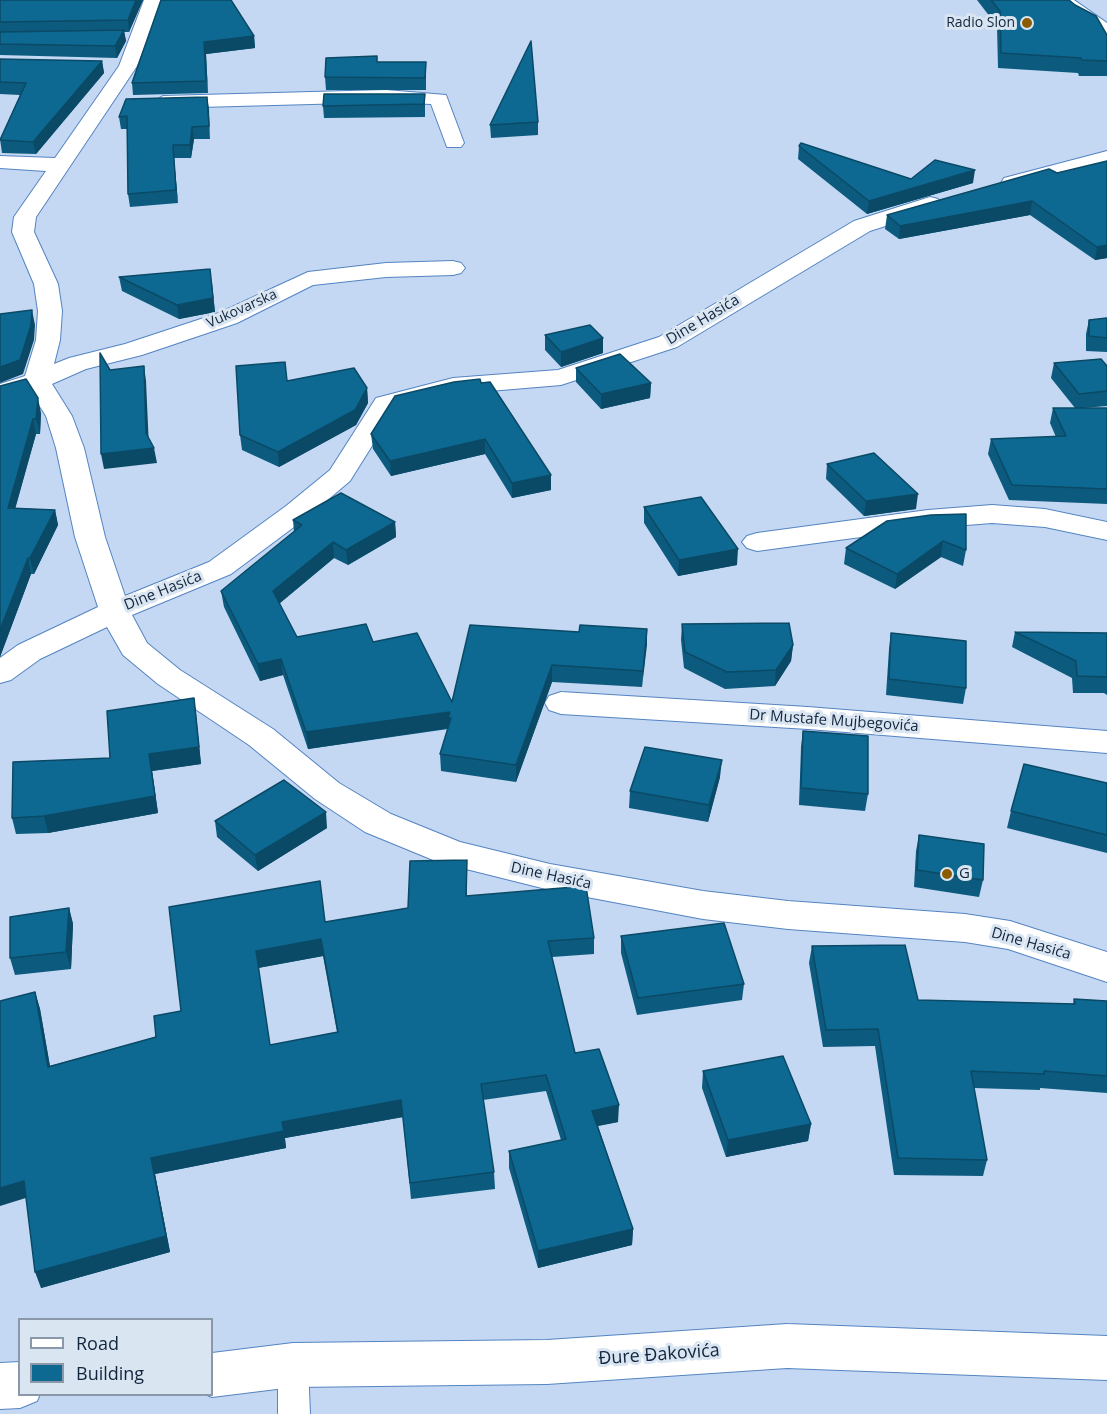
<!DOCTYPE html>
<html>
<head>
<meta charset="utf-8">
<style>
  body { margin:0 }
  #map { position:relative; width:1107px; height:1414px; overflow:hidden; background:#c4d8f3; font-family:"Open Sans",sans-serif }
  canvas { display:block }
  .legend { position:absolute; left:18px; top:1318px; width:195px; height:78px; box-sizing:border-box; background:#dae5f2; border:2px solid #8a98aa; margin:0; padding:8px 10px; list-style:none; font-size:18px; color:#12253e }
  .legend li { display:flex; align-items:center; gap:12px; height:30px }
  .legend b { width:30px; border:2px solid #8a98aa }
</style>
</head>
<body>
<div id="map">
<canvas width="1107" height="1414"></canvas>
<ul class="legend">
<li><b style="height:8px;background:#fff"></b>Road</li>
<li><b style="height:16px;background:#0e6992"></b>Building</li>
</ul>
</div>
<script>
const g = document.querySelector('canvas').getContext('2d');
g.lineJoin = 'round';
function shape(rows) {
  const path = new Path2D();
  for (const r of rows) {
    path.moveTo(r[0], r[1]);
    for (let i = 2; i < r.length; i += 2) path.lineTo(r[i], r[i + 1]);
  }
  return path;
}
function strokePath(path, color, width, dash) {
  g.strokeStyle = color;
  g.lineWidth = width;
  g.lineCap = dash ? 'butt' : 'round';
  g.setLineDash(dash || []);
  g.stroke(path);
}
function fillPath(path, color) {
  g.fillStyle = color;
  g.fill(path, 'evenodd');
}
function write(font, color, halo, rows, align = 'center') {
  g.font = font + ' "Open Sans",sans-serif';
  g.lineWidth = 6;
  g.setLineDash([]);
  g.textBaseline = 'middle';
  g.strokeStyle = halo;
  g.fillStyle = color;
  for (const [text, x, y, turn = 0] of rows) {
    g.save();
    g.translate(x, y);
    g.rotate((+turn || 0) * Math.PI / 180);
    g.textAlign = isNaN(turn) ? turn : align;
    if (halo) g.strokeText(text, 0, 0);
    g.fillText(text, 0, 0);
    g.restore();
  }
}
const service = shape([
  [293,1351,304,1355,308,1365,310,1414,278,1414,278,1365,282,1355,293,1351]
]);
const minor = shape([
  [144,0,162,0,137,66,36,217,34,232,58,284,62,311,60,340,54,364,69,358,125,344,219,313,308,272,386,263,453,261,461,263,465,268,461,273,453,275,386,277,313,285,237,323,142,355,86,369,52,384,72,416,84,448,105,537,125,596,209,562,286,506,330,470,376,398,453,378,558,370,659,337,854,221,930,197,938,199,941,204,938,209,870,231,677,347,561,385,454,394,395,409,350,481,306,518,231,574,132,615,147,643,180,670,273,729,339,783,391,814,460,842,550,864,703,891,788,901,965,914,1010,921,1107,952,1107,982,1008,949,965,942,788,929,703,919,550,890,438,862,365,832,315,799,249,745,158,684,123,655,107,627,40,659,11,680,0,683,0,658,18,645,98,607,75,537,56,448,46,416,30,391,0,400,0,384,25,376,36,340,38,311,34,284,12,232,14,217,46,171,0,168,0,156,55,158,119,66,144,0],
  [1055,0,1074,0,1107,23,1107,36,1073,18,1055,0],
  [386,90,446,95,464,143,461,147,447,147,431,104,386,102,163,108,153,102,163,96,386,90],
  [1107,151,1107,163,1012,189,1004,188,1001,183,1004,178,1107,151],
  [992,505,1045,509,1107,522,1107,540,1045,527,992,523,928,528,757,551,747,548,742,542,747,536,757,533,928,510,992,505],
  [561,692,808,707,1107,731,1107,753,808,729,561,714,549,710,545,703,549,696,561,692],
  [787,1324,1107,1336,1107,1380,787,1368,547,1384,293,1387,212,1397,205,1394,212,1394,212,1353,293,1343,547,1340,787,1324],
  [20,1362,20,1394,40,1394,37,1401,20,1408,0,1409,0,1363,20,1362]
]);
strokePath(service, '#5484c1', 2);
strokePath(minor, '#5484c1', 2);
fillPath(service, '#fff');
fillPath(minor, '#fff');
fillPath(shape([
  [0,0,143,0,129,32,124,32,126,41,117,58,0,55],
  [161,0,254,36,255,48,206,54,208,93,133,95,132,83],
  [977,0,1069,0,1107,35,1107,76,1079,76,1078,73,998,68,997,26],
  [0,59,102,61,104,73,36,154,2,153,0,139,20,95,0,94],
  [377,62,426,62,426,90,326,90,325,77],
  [425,94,425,117,324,118,323,106],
  [207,97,210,139,194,139,191,158,174,158,178,203,130,207,128,194,127,129,121,129,119,117],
  [538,122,538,135,491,138,490,125],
  [799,146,911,179,973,183,867,214,798,159],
  [1057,173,1107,258,1095,260,1030,215,899,239,885,229,887,215],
  [119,277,212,283,215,312,179,319,122,291],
  [1107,318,1107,352,1086,351,1086,334,1089,320],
  [545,335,603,353,561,367,545,350],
  [1054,363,1107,366,1107,406,1084,408,1107,408,1107,504,1009,500,988,454,991,439,1056,437,1050,423,1053,408,1075,408,1051,378],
  [576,368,651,383,650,398,601,409,576,382],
  [287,381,367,388,368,403,356,425,279,467,242,450,240,435],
  [481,383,551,475,551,490,512,498,485,454,391,476,373,449,371,434],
  [0,386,41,413,40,434,36,434,15,508,55,510,58,525,34,574,31,574,0,657],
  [827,464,916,509,864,516,826,479],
  [644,507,737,565,678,576,644,523],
  [931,515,966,550,963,566,941,557,895,589,844,564,846,548],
  [293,520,395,522,396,537,348,565,334,558,279,604,297,637,373,642,452,702,579,632,647,629,642,687,552,682,516,782,441,771,440,754,448,729,308,749,283,675,260,681,224,607,221,591,294,532],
  [682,624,793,645,791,661,775,686,725,689,684,668,681,640],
  [1015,632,1107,633,1107,695,1104,693,1073,693,1072,678,1012,647],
  [891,633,966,688,963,704,886,695,889,649],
  [194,698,196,715,201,764,152,771,158,813,48,833,16,834,12,818,110,758],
  [803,731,868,794,865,811,799,805,801,747],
  [720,777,708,822,629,808,630,791],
  [1107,783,1107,853,1007,828,1011,811],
  [215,821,327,828,258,871,217,837],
  [919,835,983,880,979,897,914,887,916,851],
  [467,877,467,896,594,938,594,954,552,957,575,1053,618,1122,598,1126,633,1229,632,1245,538,1268,509,1168,509,1151,561,1140,546,1091,483,1100,494,1172,495,1189,411,1199,403,1117,285,1138,286,1148,155,1174,170,1252,41,1288,35,992,40,1009,50,1066,156,1037,181,1011,325,922,408,908],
  [323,956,337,1032,270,1045,258,968],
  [69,908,73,924,71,969,15,975,10,958],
  [621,936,744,984,742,1000,637,1015,621,953],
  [812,946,918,1000,1073,1004,1074,999,1107,1001,1107,1093,1040,1088,1040,1090,974,1088,987,1160,983,1176,894,1175,875,1046,823,1047,809,963],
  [703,1071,811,1124,808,1141,726,1157,702,1088]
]), '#0c5a7e');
fillPath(shape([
  [136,0,143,0,129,32,128,20],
  [124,30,126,41,117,58,115,46],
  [254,36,255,48,206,54,208,93,204,42],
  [102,61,104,73,36,154,33,142],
  [207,97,209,109,210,139,209,126],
  [192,127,194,139,191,158,190,145],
  [173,145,174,158,178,203,176,190],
  [975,170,973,183,867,214,869,201],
  [1032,201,1030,215,899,239,900,226],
  [1107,245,1107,258,1095,260,1097,247],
  [210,269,215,312,179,319,177,305],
  [32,310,35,325,34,340,23,374,0,383,0,367],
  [603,338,603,353,561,367,561,352],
  [144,366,146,381,149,448,146,433],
  [651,383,650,398,601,409,601,394],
  [367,388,368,403,356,425,279,467,278,452],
  [38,398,41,413,40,434,36,419],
  [33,419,36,434,11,524,8,508],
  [485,439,485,454,391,476,390,461],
  [154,448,157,463,104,469,101,454],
  [551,475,551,490,512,498,512,483],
  [918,494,916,509,864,516,866,501],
  [55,510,58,525,34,574,30,558],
  [395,522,396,537,348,565,346,550],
  [943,541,941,557,895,589,897,574],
  [333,542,334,558,275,607,273,591],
  [738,549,737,565,678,576,679,560],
  [28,558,31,574,0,657,0,630],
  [647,629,647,645,642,687,643,671],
  [793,645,791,661,775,686,776,670],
  [281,659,283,675,260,681,258,664],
  [552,665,552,682,516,782,516,765],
  [194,698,196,715,201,764,152,771,158,813,48,833,44,816,149,754],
  [450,712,451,718,449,728,308,749,306,732],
  [722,760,720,777,708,822,709,805],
  [326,812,327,828,258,871,255,855],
  [467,860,467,912,466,896],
  [69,908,73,924,71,969,66,952],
  [321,939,323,956,258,968,256,951],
  [35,992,40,1009,53,1084,48,1067],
  [401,1100,403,1117,285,1138,282,1122],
  [619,1105,618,1122,592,1127,592,1111],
  [811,1124,808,1141,726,1157,728,1140],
  [284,1131,286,1148,155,1174,170,1252,41,1288,35,1272,151,1158],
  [24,1181,29,1197,0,1206,0,1188],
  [633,1229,632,1245,538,1268,538,1251]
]), '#0a4a66');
const building = shape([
  [0,0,136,0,128,20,0,22,0,0],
  [161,0,231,0,254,36,204,42,206,81,132,83,161,0],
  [991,0,1069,0,1075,5,1096,16,1107,35,1107,61,1082,60,1081,58,1001,53,1000,11,991,0],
  [124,30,115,46,0,44,0,32,124,30],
  [531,41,538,122,490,125,531,41],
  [377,56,377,62,426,62,425,78,325,77,326,58,377,56],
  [0,59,102,61,33,142,0,140,26,83,0,82,0,59],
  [324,94,425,94,424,104,323,106,324,94],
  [207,97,209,126,192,127,190,145,173,145,176,190,128,194,127,116,119,117,126,99,207,97],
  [801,143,911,179,935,160,975,170,869,201,799,146,801,143],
  [1107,161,1107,245,1097,247,1032,201,900,226,887,215,1049,169,1057,173,1107,161],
  [210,269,213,298,177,305,119,277,210,269],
  [32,310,31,325,20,360,0,367,0,314,32,310],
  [1107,318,1107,338,1089,336,1089,320,1107,318],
  [590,325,603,338,561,352,545,335,590,325],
  [100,353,110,370,144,366,146,433,154,448,101,454,100,353],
  [620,354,651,383,601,394,576,368,620,354],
  [1101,359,1107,366,1107,391,1079,394,1054,363,1101,359],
  [285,362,287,381,354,368,367,388,355,410,278,452,240,435,236,366,285,362],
  [26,379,38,398,36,419,33,419,8,508,55,510,30,558,28,558,0,630,0,386,26,379],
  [480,379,481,383,490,382,551,475,512,483,485,439,390,461,371,434,395,396,454,382,480,379],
  [1053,408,1107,408,1107,489,1012,485,991,439,1066,436,1053,408],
  [874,453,918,494,866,501,827,464,874,453],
  [341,493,395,522,346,550,333,542,273,591,297,637,366,624,373,642,417,633,452,702,470,625,579,632,580,625,647,629,643,671,552,665,516,765,440,754,451,718,448,718,450,712,306,732,281,659,258,664,221,591,302,525,293,520,341,493],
  [701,497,738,549,679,560,644,507,701,497],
  [966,514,966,550,943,541,897,574,846,548,887,521,931,515,966,514],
  [789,623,793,645,776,670,727,672,685,652,682,624,789,623],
  [1015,632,1107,633,1107,677,1077,676,1076,661,1015,632],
  [891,633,966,641,966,688,889,679,891,633],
  [194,698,199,747,149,754,155,796,44,816,12,818,13,762,110,758,107,711,194,698],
  [803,731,868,736,868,794,801,788,803,731],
  [645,747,722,760,709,805,630,791,645,747],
  [1024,764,1107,783,1107,835,1011,811,1024,764],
  [284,780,326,812,255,855,215,821,284,780],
  [919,835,984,844,983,880,917,870,919,835],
  [467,860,466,896,586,886,594,938,548,941,575,1053,599,1049,619,1105,592,1111,633,1229,538,1251,509,1151,566,1139,546,1075,481,1084,494,1172,410,1183,401,1100,282,1122,284,1131,151,1158,166,1236,35,1272,24,1181,0,1188,0,1001,35,992,48,1067,156,1037,154,1016,181,1011,169,907,320,881,325,922,408,908,410,861,467,860],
  [321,939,338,1032,270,1045,256,951,321,939],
  [69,908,66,952,10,958,10,917,69,908],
  [724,923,744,984,638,998,621,936,724,923],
  [905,945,918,1000,1075,1004,1074,999,1107,1001,1107,1076,1044,1071,1044,1074,971,1071,987,1160,898,1158,878,1029,826,1030,812,946,905,945],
  [783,1056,811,1124,728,1140,703,1071,783,1056]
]);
fillPath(building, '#0e6992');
strokePath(building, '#0a4a66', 1.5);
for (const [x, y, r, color] of [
  [1027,23,6,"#8a5b00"],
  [947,874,6,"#8a5b00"]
]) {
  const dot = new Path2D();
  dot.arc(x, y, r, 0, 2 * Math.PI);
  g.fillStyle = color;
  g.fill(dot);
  strokePath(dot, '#dae5f2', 2);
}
write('14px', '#12253e', '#dae5f2', [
  ["Radio Slon",1015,23]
], 'right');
write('14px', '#12253e', '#dae5f2', [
  ["Vukovarska",242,309,-24]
]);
write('15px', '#12253e', '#dae5f2', [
  ["Dine Hasića",703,320,-31],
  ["Dine Hasića",163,591,-22],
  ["Dr Mustafe Mujbegovića",834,721,4],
  ["Dine Hasića",551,876,12],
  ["Dine Hasića",1031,944,16]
]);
write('15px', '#12253e', '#dae5f2', [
  ["G",959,874]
], 'left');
write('18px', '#12253e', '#dae5f2', [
  ["Đure Đakovića",659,1355,-4]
]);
</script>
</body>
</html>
